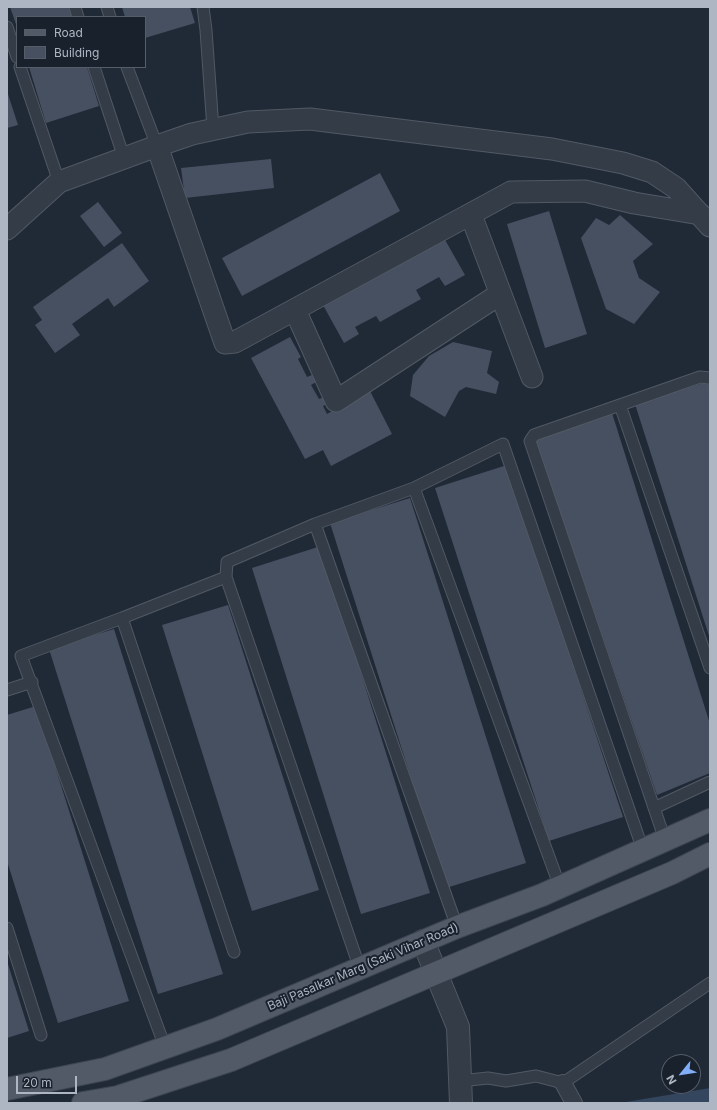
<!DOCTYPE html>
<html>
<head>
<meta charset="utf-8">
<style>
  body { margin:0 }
  #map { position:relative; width:717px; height:1110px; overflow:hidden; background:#202a37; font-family:Inter,sans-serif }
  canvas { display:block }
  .frame { position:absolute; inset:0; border:8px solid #aeb6c4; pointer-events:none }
  .legend { position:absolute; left:16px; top:16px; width:130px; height:52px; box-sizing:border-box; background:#19212c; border:1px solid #555d69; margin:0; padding:5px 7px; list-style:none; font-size:12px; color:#aeb6c4 }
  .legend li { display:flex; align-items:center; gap:8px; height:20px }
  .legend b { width:20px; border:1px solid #555d69 }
  .north { position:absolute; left:661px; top:1054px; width:40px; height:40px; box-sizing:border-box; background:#19212c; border:1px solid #555d69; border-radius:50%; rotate:240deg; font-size:11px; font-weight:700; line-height:16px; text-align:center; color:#aeb6c4 }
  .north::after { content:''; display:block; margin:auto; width:14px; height:18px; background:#81acf6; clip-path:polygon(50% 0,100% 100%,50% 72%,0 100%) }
  .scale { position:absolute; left:16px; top:1076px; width:61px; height:18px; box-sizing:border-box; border:2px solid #aeb6c4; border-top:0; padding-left:5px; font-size:12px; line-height:14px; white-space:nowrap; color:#aeb6c4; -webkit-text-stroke:3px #19212c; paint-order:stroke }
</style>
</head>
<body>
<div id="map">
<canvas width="717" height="1110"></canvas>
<div class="frame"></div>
<ul class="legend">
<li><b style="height:5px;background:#525a68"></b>Road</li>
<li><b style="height:11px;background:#465061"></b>Building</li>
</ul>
<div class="north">N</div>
<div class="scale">20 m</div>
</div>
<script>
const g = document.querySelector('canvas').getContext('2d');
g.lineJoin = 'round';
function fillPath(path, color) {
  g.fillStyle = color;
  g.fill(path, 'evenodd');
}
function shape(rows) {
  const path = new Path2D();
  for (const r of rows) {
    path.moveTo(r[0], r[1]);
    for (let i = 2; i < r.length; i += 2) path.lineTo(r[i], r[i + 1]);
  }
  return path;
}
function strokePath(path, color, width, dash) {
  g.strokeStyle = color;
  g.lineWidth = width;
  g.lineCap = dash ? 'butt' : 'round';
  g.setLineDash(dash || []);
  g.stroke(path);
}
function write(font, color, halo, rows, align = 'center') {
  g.font = font + ' Inter,sans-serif';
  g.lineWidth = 4;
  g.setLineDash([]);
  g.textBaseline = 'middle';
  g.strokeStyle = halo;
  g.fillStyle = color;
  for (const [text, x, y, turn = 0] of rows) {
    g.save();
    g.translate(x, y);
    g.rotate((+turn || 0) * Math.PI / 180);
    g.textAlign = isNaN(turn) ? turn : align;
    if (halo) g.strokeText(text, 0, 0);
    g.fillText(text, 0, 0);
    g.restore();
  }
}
fillPath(shape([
  [710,1088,710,1103,620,1103]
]), '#34455e');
fillPath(shape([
  [10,7,69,7,72,17,17,17,17,27],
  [122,7,190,7,195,23,145,38,145,17,125,17],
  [29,67,87,67,99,106,46,123],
  [7,91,18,125,7,128],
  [271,159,274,188,185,198,181,168],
  [380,173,400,211,242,296,222,258],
  [98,202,122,233,104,247,80,216],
  [549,211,587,334,545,348,507,224],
  [620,215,653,244,633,261,639,278,660,292,634,324,606,309,581,238,596,218,609,225],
  [444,238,465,275,445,286,439,277,416,290,421,299,380,322,376,316,355,327,359,334,344,343,323,305],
  [122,243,149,281,114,307,108,298,72,324,80,335,55,353,35,325,42,320,33,307],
  [290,337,301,357,298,359,307,377,312,375,316,382,311,385,319,399,324,397,327,404,323,406,327,414,338,408,339,410,350,405,349,403,370,391,392,434,331,466,323,450,305,459,251,358],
  [453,342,492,351,487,373,499,382,496,394,466,387,459,391,445,417,410,396,413,375,429,356],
  [710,381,710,639,635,404],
  [612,413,710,724,710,773,657,795,535,439],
  [507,465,623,817,549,841,435,488],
  [410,498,526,863,446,888,330,523],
  [321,546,430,893,361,914,252,568],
  [228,605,319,890,252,911,162,625],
  [114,629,223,974,158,994,49,649],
  [36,706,129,1001,58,1023,7,861,7,715],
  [7,961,29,1031,7,1038]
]), '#465061');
const service = shape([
  [75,7,78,17],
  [107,7,110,17],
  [203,7,206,30,213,129],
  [7,27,17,57],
  [20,67,59,182],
  [94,67,124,158],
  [127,67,157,146],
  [620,405,710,668],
  [414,488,315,524,457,927],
  [315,524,227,562,226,577,360,969],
  [226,577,122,618,234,952],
  [122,618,21,656,165,1047],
  [7,690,32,682],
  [654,808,710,782],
  [665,840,530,441,534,435,620,405,700,377,710,378],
  [560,887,414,488,503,444,643,850],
  [7,928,41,1035],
  [460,1081,488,1078,506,1081,536,1076,563,1083,710,983]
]);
const pedestrian = shape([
  [563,1083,574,1103]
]);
const minor = shape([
  [157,146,225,343,235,342,511,192,585,191,634,203,700,214],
  [471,215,532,377],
  [7,229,59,182,157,146,192,134,248,122,310,119,552,149,623,163,652,172,676,188,710,226],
  [295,310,336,401,500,294]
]);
const tertiary = shape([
  [423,941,458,1027,461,1103]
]);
const primary = shape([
  [7,1089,105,1069,217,1029,457,927,542,895,710,820],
  [83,1103,118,1097,231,1060,672,873,710,854]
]);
strokePath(service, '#515965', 13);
strokePath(pedestrian, '#515965', 18);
strokePath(minor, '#515965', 23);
strokePath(tertiary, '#515965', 24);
strokePath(primary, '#3d4551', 24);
strokePath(service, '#343c47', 11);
strokePath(pedestrian, '#343c47', 16);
strokePath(minor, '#343c47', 21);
strokePath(tertiary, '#343c47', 22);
strokePath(primary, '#525a68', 22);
write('12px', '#aeb6c4', '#19212c', [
  ["Baji Pasalkar Marg (Saki Vihar Road)",363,967,-23]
]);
</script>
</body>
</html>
